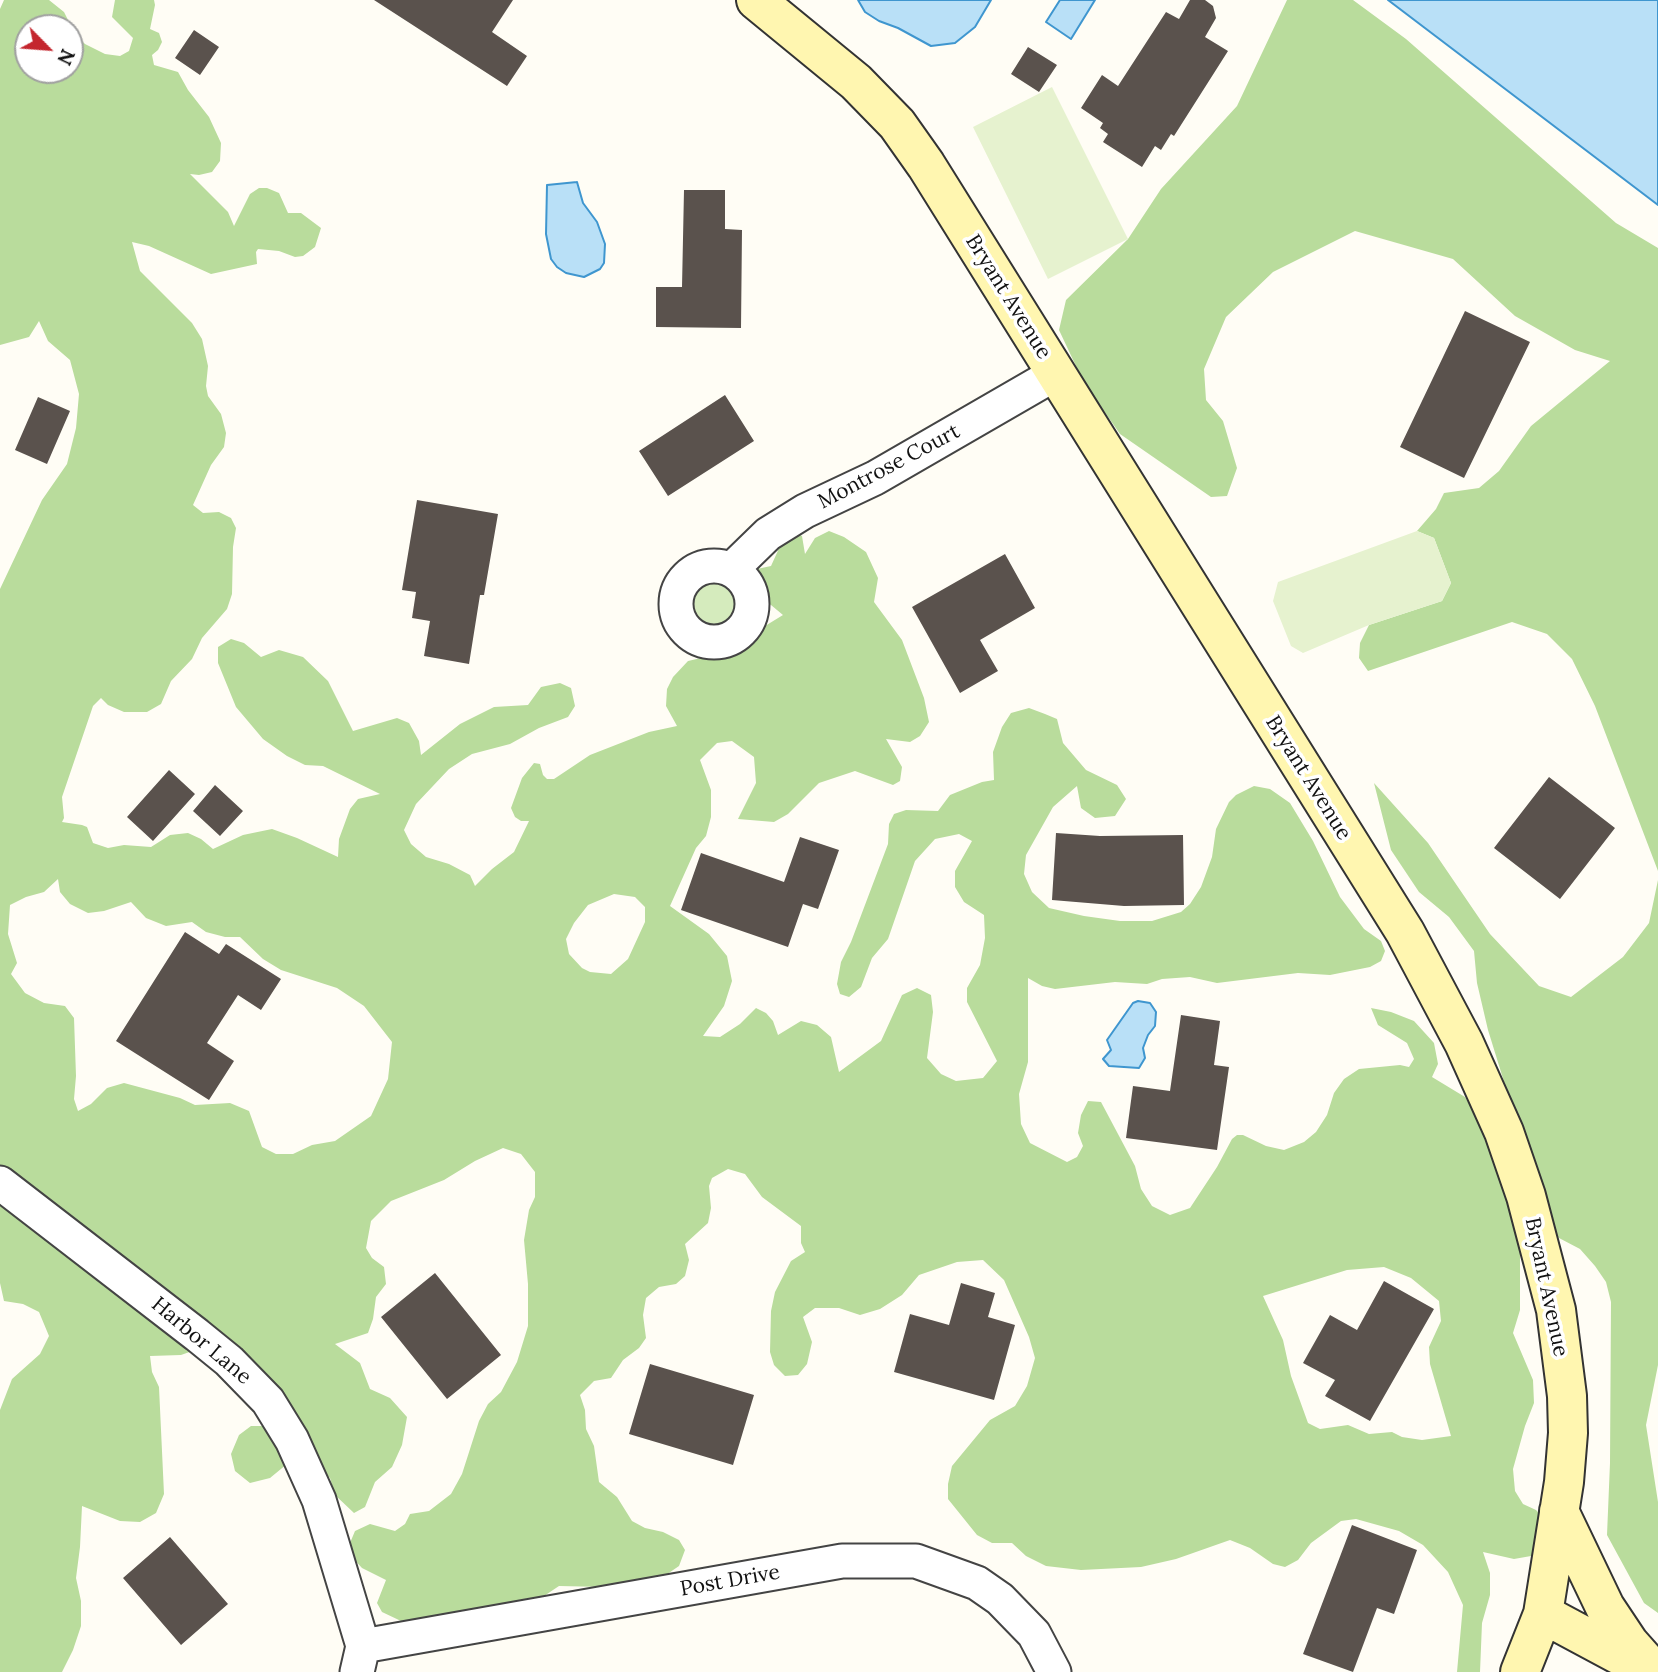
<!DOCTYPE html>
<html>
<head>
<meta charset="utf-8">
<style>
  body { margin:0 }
  #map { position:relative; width:1658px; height:1672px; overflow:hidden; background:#fffdf5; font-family:Lora,serif }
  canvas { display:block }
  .north { position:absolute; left:14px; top:14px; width:70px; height:70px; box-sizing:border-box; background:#fff; border:2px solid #a0a0a0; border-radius:50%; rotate:115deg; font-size:19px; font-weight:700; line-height:28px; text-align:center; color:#111 }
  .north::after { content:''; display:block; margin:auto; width:24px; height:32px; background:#c4262e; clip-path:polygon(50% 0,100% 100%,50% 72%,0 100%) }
</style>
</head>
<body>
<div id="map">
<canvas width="1658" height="1672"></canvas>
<div class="north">N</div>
</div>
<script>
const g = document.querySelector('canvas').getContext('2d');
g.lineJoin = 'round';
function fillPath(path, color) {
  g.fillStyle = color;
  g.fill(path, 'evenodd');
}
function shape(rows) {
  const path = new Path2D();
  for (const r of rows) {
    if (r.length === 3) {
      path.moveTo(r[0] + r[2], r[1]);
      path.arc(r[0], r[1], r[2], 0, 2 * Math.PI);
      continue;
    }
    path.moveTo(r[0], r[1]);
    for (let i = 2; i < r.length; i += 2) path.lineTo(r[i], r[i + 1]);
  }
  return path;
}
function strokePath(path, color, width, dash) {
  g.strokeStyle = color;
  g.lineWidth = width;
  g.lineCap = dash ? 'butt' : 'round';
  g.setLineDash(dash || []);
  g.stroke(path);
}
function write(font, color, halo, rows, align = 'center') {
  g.font = font + ' Lora,serif';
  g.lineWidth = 7;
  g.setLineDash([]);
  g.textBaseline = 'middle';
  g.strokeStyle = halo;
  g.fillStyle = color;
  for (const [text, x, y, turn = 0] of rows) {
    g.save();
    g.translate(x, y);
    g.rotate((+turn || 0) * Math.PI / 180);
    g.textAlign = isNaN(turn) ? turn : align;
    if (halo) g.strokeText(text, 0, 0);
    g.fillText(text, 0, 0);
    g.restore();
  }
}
fillPath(shape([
  [714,604,32]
]), '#d5ebbd');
fillPath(shape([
  [4,0,49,0,64,12,75,34,85,44,105,54,120,56,129,51,133,38,112,17,115,0,154,0,155,5,150,29,159,33,162,42,158,50,152,55,154,65,178,72,188,90,209,117,221,143,220,161,212,172,199,175,190,174,228,212,234,226,250,194,259,188,267,188,279,193,288,213,301,213,321,228,315,247,303,256,295,257,279,251,258,249,256,252,257,264,211,274,149,246,132,242,140,271,192,323,202,339,208,366,206,386,208,396,221,414,226,433,224,447,211,465,193,505,203,513,219,512,231,518,236,528,233,547,232,594,227,609,202,638,192,659,171,681,161,704,147,712,124,712,108,705,101,698,93,706,62,797,64,818,62,822,82,825,87,827,93,843,108,848,124,845,151,847,170,835,188,833,201,839,213,849,243,835,272,829,297,838,338,857,339,839,350,809,358,799,380,794,323,766,305,765,287,756,263,739,236,707,218,663,218,647,231,639,244,643,261,657,279,650,303,657,328,681,353,731,397,718,409,723,419,741,421,755,460,724,494,707,528,705,541,687,560,683,571,688,575,706,568,717,539,728,510,744,472,754,449,769,416,804,404,830,411,844,426,857,449,864,470,875,475,886,492,869,514,852,529,821,521,821,515,817,511,808,522,778,534,763,540,764,543,775,547,779,554,779,590,755,649,732,677,726,666,706,667,689,673,677,688,661,701,658,720,660,737,650,752,634,783,615,765,600,758,578,757,569,771,566,781,544,793,532,802,536,805,554,815,538,829,531,844,537,866,552,878,578,874,602,902,640,924,698,929,722,920,736,910,742,886,739,902,767,900,781,893,785,855,771,819,783,788,814,774,822,738,819,756,783,754,757,732,741,717,743,700,760,711,790,711,817,706,836,696,848,670,906,709,934,727,956,732,981,724,1006,703,1036,720,1037,740,1024,756,1008,766,1013,773,1021,778,1035,801,1021,817,1025,831,1037,839,1072,881,1041,902,995,917,988,931,995,933,1012,927,1058,941,1074,956,1081,983,1078,997,1061,967,1002,967,988,980,965,985,938,984,915,964,902,955,887,955,871,972,841,959,834,935,839,915,861,888,939,872,958,861,987,849,997,840,994,837,984,841,962,851,942,888,844,889,824,894,814,906,810,938,811,950,795,982,782,994,780,993,752,1002,727,1011,713,1029,708,1045,714,1057,719,1063,743,1086,770,1117,785,1126,799,1115,816,1095,818,1081,808,1077,786,1053,807,1026,855,1024,874,1032,892,1049,908,1084,916,1120,921,1152,921,1181,912,1190,904,1201,887,1212,857,1216,829,1229,802,1236,795,1254,786,1270,789,1290,803,1313,841,1340,897,1364,929,1381,941,1385,951,1381,961,1370,967,1330,975,1298,973,1217,983,1190,977,1162,979,1147,984,1115,982,1055,989,1042,986,1028,978,1028,1062,1019,1094,1021,1124,1030,1143,1067,1162,1077,1157,1083,1146,1078,1133,1081,1115,1088,1101,1101,1102,1135,1166,1141,1189,1152,1206,1170,1215,1190,1208,1217,1167,1232,1139,1237,1135,1243,1135,1266,1146,1284,1150,1304,1142,1316,1132,1327,1115,1334,1093,1344,1079,1359,1069,1400,1065,1409,1067,1414,1059,1407,1043,1378,1025,1371,1008,1391,1012,1414,1021,1434,1043,1438,1064,1432,1077,1465,1097,1491,1138,1520,1234,1520,1310,1513,1333,1533,1380,1534,1403,1525,1426,1513,1469,1515,1491,1523,1504,1536,1510,1547,1521,1545,1548,1531,1556,1514,1559,1483,1552,1490,1573,1490,1595,1482,1623,1480,1672,1457,1672,1463,1605,1448,1572,1423,1545,1399,1531,1356,1519,1341,1521,1311,1543,1298,1560,1285,1567,1273,1564,1250,1548,1230,1540,1176,1559,1141,1567,1081,1570,1046,1566,1026,1556,1012,1543,992,1543,977,1535,948,1499,948,1484,952,1466,990,1420,1015,1406,1027,1386,1035,1358,1029,1337,1004,1280,983,1260,957,1262,919,1275,902,1295,880,1309,860,1315,839,1308,815,1308,803,1317,812,1342,807,1364,798,1375,785,1376,774,1365,770,1352,771,1311,775,1292,791,1261,805,1252,801,1243,801,1226,762,1197,745,1174,728,1169,712,1178,709,1186,711,1208,708,1223,685,1244,689,1260,685,1276,676,1284,659,1287,646,1298,643,1315,646,1338,639,1348,623,1360,611,1378,594,1381,580,1395,585,1410,586,1429,594,1446,599,1482,617,1497,632,1521,645,1528,663,1532,679,1540,685,1550,679,1566,657,1581,606,1587,559,1586,532,1604,401,1621,382,1612,377,1603,386,1580,362,1568,350,1555,350,1543,355,1531,370,1524,395,1531,405,1524,410,1514,429,1511,451,1494,462,1474,479,1421,488,1404,501,1392,517,1362,528,1326,528,1284,524,1240,529,1210,535,1197,535,1172,521,1154,503,1148,475,1161,444,1180,391,1201,371,1221,366,1248,372,1258,384,1267,386,1284,376,1297,373,1319,368,1333,335,1344,360,1363,370,1389,390,1398,407,1417,402,1445,392,1467,375,1482,365,1507,354,1513,335,1495,330,1478,312,1464,287,1464,270,1478,250,1483,235,1471,231,1454,239,1435,251,1426,273,1426,201,1348,181,1355,150,1356,152,1372,159,1387,164,1494,156,1513,140,1522,120,1521,82,1506,80,1547,76,1578,81,1601,81,1626,73,1650,62,1672,0,1672,0,1410,12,1379,40,1354,49,1336,39,1312,23,1304,4,1301,0,1283,0,589,42,500,67,464,76,428,79,394,70,360,48,341,39,321,29,337,0,345,0,9],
  [28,28,70,28,70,70,28,70],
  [58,879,60,892,70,904,88,913,104,911,131,902,146,918,166,926,192,922,206,932,225,937,240,937,263,959,281,970,337,988,364,1006,392,1042,388,1079,371,1116,335,1141,312,1145,293,1154,276,1154,262,1147,249,1111,230,1103,195,1105,180,1098,124,1083,107,1088,91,1104,78,1111,74,1099,76,1076,74,1018,65,1006,44,1003,25,993,11,974,17,963,8,934,10,905,26,897,44,892],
  [614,894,635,897,645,907,645,922,628,959,611,974,590,972,582,968,569,954,566,939,574,923,588,905],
  [1384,1267,1411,1278,1439,1301,1441,1321,1429,1347,1430,1364,1451,1436,1422,1440,1402,1437,1392,1432,1369,1434,1348,1425,1320,1429,1308,1423,1291,1376,1283,1340,1263,1296,1347,1270],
  [1287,0,1353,0,1406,39,1616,223,1658,248,1658,871,1595,706,1572,659,1547,634,1512,622,1368,671,1359,658,1360,643,1369,625,1442,601,1451,583,1434,538,1417,531,1436,509,1444,493,1479,488,1499,471,1531,426,1610,361,1575,350,1515,316,1453,259,1355,231,1273,272,1226,317,1204,369,1206,400,1223,421,1237,468,1227,496,1211,497,1120,434,1083,381,1059,330,1066,300,1128,239,1161,189,1237,106],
  [1374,783,1428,843,1490,934,1539,986,1571,997,1623,957,1649,923,1658,880,1658,1365,1646,1425,1658,1502,1658,1613,1644,1603,1607,1535,1610,1463,1611,1302,1606,1282,1595,1266,1580,1249,1559,1238,1549,1227,1488,1030,1477,983,1474,951,1449,917,1419,892,1391,850]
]), '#b9dc9c');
fillPath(shape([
  [1052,87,1128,239,1048,279,973,127],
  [1417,531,1434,538,1451,583,1442,601,1369,625,1303,653,1291,646,1273,601,1278,582]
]), '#e6f2cf');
const water = shape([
  [858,0,991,0,975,27,955,43,931,46,898,28,879,21,865,12,858,0],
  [1060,0,1095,0,1071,39,1046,22,1060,0],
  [1388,0,1658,0,1658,205,1388,0],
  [577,182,583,203,597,222,605,244,604,263,600,269,584,277,566,273,557,267,551,259,546,234,547,185,577,182],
  [1138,1001,1150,1003,1156,1012,1155,1026,1148,1035,1143,1048,1145,1058,1139,1068,1109,1066,1103,1059,1111,1050,1107,1040,1133,1003,1138,1001]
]);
fillPath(water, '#b9e0f7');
strokePath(water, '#3f96cf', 2);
fillPath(shape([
  [374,0,513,0,492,32,527,56,507,86],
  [1190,0,1205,0,1213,6,1216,18,1205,37,1228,51,1174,136,1171,134,1161,150,1155,146,1142,167,1103,142,1108,134,1100,128,1103,123,1081,108,1102,75,1118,86,1166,12,1179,19],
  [194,30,219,47,200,75,175,58],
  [1028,47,1057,65,1039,92,1011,74],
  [684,190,725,190,725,229,742,230,741,328,656,327,656,287,682,287],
  [1465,311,1530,342,1464,478,1400,447],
  [725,395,754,441,668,496,639,451],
  [38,397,70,411,47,464,15,450],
  [417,500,498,514,484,595,480,595,469,664,424,656,430,621,412,618,416,592,402,590],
  [1005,554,1035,608,980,640,998,671,960,693,912,607],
  [169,770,195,794,153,841,127,817],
  [1549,777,1615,828,1560,899,1494,848],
  [215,785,243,811,220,836,193,811],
  [1056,833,1100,836,1183,835,1184,905,1124,906,1052,900],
  [800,837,839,850,818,909,803,904,788,947,681,910,701,853,784,882],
  [185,932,219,954,226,944,281,979,261,1010,238,995,207,1043,234,1061,209,1100,116,1041],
  [1181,1015,1220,1021,1214,1065,1229,1067,1217,1150,1126,1138,1133,1086,1170,1091],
  [435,1273,501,1355,447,1399,381,1317],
  [1384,1281,1434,1309,1370,1421,1325,1396,1335,1380,1303,1363,1330,1315,1357,1330],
  [961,1283,995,1293,988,1317,1015,1325,994,1400,894,1372,910,1314,949,1325],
  [650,1364,754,1395,733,1465,629,1434],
  [1352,1525,1417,1550,1394,1614,1377,1608,1353,1672,1303,1654],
  [170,1537,228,1604,181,1645,123,1578]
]), '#5a524d');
const street = shape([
  [714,604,38],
  [731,570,768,534,805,511,875,478,1055,374],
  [0,1183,197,1335,229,1361,268,1401,292,1440,319,1500,363,1646,357,1672],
  [363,1646,842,1561,916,1561,977,1583,1000,1599,1034,1634,1054,1672]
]);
const secondary = shape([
  [756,0,856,82,897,124,926,165,1405,932,1464,1043,1504,1132,1526,1196,1556,1310,1567,1396,1568,1433,1564,1482,1543,1614,1520,1672],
  [1559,1511,1605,1607,1629,1643,1655,1672],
  [1543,1614,1640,1666]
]);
strokePath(street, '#444', 37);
strokePath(secondary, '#333', 42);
strokePath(street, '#fff', 33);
strokePath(secondary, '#fff6b0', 38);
write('21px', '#111', '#fff', [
  ["Bryant Avenue",1008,297,58],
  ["Montrose Court",889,467,-28],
  ["Bryant Avenue",1308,778,58],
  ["Bryant Avenue",1546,1287,78],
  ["Harbor Lane",201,1341,40],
  ["Post Drive",730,1581,-10]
]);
</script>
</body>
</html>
